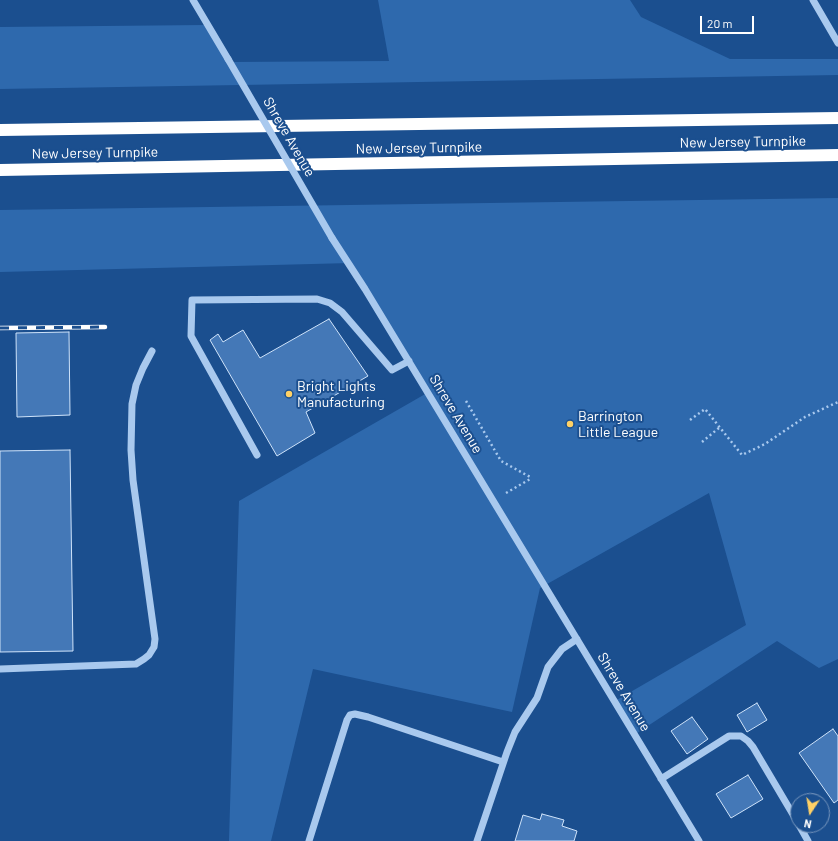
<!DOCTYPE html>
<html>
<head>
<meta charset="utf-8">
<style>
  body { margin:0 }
  #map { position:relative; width:838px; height:841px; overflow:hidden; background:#1b4f8f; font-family:Barlow,sans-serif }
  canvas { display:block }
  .north { position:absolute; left:790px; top:793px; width:40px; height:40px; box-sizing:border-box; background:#1b4f8f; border:1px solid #7695bc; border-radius:50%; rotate:192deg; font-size:11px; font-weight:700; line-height:16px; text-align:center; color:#fff }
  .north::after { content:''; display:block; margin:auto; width:14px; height:18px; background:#ffd166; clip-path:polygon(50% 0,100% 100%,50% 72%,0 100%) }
  .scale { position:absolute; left:700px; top:16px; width:54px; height:18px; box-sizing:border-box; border:2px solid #fff; border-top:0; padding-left:5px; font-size:12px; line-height:14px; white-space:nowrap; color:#fff; -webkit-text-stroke:3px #1b4f8f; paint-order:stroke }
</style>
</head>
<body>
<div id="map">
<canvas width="838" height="841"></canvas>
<div class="north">N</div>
<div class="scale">20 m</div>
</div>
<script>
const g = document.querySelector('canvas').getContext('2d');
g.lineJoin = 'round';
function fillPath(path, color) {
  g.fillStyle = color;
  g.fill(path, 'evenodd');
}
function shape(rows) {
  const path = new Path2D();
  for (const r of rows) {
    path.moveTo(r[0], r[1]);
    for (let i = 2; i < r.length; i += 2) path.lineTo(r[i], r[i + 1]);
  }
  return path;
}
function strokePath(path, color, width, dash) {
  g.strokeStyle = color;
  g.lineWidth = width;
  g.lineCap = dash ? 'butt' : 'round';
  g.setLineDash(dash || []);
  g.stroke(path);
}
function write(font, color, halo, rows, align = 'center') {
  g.font = font + ' Barlow,sans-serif';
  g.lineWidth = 4;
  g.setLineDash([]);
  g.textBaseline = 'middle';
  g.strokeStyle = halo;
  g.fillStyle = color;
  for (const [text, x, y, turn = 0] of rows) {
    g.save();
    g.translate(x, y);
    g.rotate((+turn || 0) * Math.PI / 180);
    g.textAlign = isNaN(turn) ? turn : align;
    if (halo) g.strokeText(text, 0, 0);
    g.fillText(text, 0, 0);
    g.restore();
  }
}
fillPath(shape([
  [378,0,630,0,641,17,730,59,838,59,838,75,0,89,0,27,205,25,231,62,389,61],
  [838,198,838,659,819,668,777,641,634,735,615,701,746,625,709,493,540,588,512,712,313,669,271,841,229,841,239,501,427,393,351,263,0,272,0,210]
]), '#2e69ad');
const building = shape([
  [329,319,368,376,306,412,315,433,277,456,210,340,218,334,223,342,243,330,260,358,329,319],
  [69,332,70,415,17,417,16,333,69,332],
  [70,450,73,651,0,652,0,451,70,450],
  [757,703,767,720,747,732,737,715,757,703],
  [692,717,708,739,687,754,671,731,692,717],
  [833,729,838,736,838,800,834,803,799,753,833,729],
  [748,775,763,799,731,818,716,794,748,775],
  [542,814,564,820,562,826,577,831,574,841,515,841,523,815,540,820,542,814]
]);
fillPath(building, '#4478b7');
strokePath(building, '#cfe3fa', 1);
strokePath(shape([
  [466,401,501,461,532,478],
  [690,420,705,409,742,455,765,444,805,417,838,402],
  [702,442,720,427],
  [506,493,532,478]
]), '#a9c9ee', 2.5, [2, 3]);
strokePath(shape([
  [193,0,228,59],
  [813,0,838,43],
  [332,238,365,289,699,841],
  [257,455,191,336,192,300,317,299,330,303,342,312,392,370,409,361],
  [0,669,136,664,144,659,149,655,154,647,155,639,133,480,131,450,132,404,136,385,143,368,152,351],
  [661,779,729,736,741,736,748,741,753,747,798,823],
  [799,825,808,841],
  [309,841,347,720,350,715,355,714,368,717,503,762],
  [477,841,507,752,515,732,537,698,548,667,562,649,577,639]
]), '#a9c9ee', 7);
strokePath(shape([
  [0,130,838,118],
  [0,170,838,155]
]), '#fff', 12);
const rail = shape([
  [0,328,105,327]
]);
strokePath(rail, '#fff', 4.5);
strokePath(rail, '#1b4f8f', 3, [9]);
strokePath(shape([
  [228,59,332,238]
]), '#a9c9ee', 7);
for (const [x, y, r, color] of [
  [289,394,4,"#ffd166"],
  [570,424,4,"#ffd166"]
]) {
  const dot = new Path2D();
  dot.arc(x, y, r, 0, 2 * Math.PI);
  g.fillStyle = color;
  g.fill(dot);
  strokePath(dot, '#1b4f8f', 1.5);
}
write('14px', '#fff', '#1b4f8f', [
  ["Shreve Avenue",289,137,60],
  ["New Jersey Turnpike",743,142,-1],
  ["New Jersey Turnpike",419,148,-1],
  ["New Jersey Turnpike",95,153,-1],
  ["Shreve Avenue",456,414,59],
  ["Shreve Avenue",624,692,59]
]);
write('14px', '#fff', '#1b4f8f', [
  ["Bright Lights",297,386],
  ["Manufacturing",297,402],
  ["Barrington",578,416],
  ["Little League",578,432]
], 'left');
</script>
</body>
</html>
